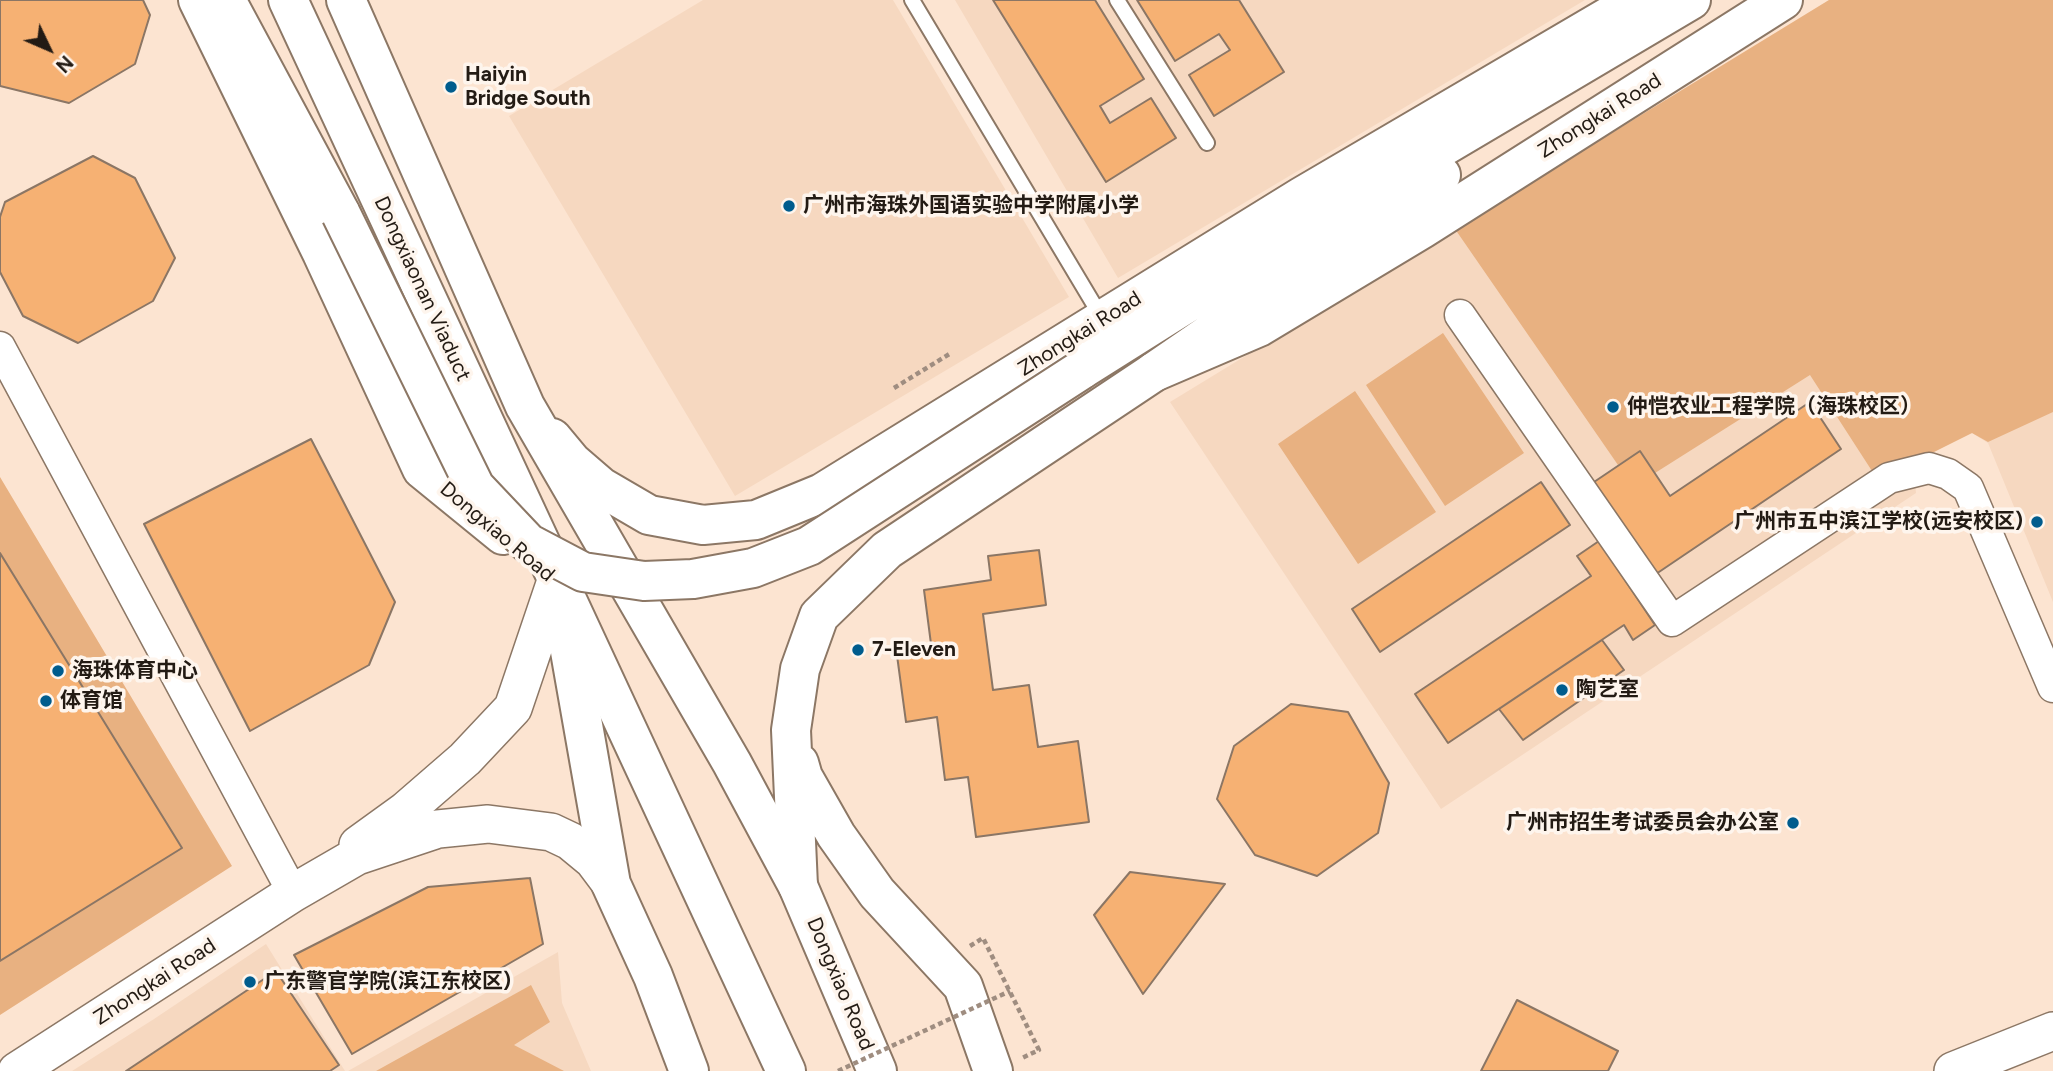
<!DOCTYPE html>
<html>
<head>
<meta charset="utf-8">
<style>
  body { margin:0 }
  #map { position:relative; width:2053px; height:1071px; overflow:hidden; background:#fce4d1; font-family:Figtree,sans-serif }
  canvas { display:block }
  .north { position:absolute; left:14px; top:14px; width:70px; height:70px; -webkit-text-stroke:5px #fef5ed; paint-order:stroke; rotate:134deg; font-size:19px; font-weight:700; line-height:28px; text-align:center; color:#231b14 }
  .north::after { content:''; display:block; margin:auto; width:24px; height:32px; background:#231b14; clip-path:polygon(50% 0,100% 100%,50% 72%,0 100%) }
</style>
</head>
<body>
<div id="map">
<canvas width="2053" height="1071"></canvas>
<div class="north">N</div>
</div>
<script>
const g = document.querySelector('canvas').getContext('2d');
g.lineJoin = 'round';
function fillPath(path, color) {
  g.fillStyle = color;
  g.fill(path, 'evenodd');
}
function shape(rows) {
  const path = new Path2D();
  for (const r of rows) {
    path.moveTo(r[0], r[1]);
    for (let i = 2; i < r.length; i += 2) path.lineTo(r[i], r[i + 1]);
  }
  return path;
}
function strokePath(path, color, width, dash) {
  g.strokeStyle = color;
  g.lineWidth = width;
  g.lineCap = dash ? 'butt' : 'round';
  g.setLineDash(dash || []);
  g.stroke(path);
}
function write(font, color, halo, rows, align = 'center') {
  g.font = font + ' Figtree,"Noto Sans SC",sans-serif';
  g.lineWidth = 7;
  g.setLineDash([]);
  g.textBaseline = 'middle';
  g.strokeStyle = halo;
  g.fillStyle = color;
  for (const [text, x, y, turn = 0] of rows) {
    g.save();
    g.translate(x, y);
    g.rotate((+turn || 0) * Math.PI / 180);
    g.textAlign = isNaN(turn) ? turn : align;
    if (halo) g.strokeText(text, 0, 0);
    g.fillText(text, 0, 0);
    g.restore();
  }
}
fillPath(shape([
  [703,0,893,0,1069,297,735,496,509,116],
  [955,0,1585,0,1118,278],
  [1829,0,2053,0,2053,602,1988,443,1972,433,1913,462,1916,493,1441,809,1170,402],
  [266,944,345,1071,72,1071,154,1019],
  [558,952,562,1003,591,1071,348,1071]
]), '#f6d8c0');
fillPath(shape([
  [1829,0,2053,0,2053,412,1988,442,1972,433,1912,463,1872,471,1810,375,1655,473,1640,451,1618,465,1455,229],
  [1443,333,1524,453,1445,506,1366,385],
  [1355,391,1436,512,1358,564,1278,444],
  [0,477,232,866,0,1015],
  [531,985,550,1022,514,1045,564,1071,376,1071]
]), '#e8b181');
const building = shape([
  [0,0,143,0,150,15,135,64,69,103,0,86,0,0],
  [993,0,1095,0,1144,79,1100,106,1110,123,1151,98,1176,138,1106,182,993,0],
  [1137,0,1239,0,1284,72,1214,116,1189,75,1230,50,1219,34,1175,61,1137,0],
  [93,156,135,178,175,258,153,301,78,343,23,316,0,272,0,217,5,202,93,156],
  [1810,402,1841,449,1656,574,1594,482,1640,451,1670,496,1810,402],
  [311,439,395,602,369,665,250,731,144,524,311,439],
  [1541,482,1570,525,1380,652,1352,609,1541,482],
  [1599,541,1655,625,1633,640,1624,625,1448,743,1415,694,1591,576,1577,556,1599,541],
  [1039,550,1046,605,983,614,993,690,1029,685,1038,747,1078,741,1089,822,976,837,968,777,945,780,937,717,906,722,896,648,931,644,924,590,991,580,988,556,1039,550],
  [0,553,182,848,0,961,0,553],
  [1602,640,1624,670,1523,740,1499,709,1602,640],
  [1291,704,1348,712,1389,783,1378,833,1317,876,1255,855,1217,799,1234,746,1291,704],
  [1130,872,1225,884,1143,994,1094,915,1130,872],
  [530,878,543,944,352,1054,294,955,428,887,530,878],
  [276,971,339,1065,330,1071,126,1071,276,971],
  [1517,1000,1618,1051,1608,1071,1481,1071,1517,1000]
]);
fillPath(building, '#f6b173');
strokePath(building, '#8b7665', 2);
const service = shape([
  [912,0,1102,318],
  [1117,0,1207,143]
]);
const minor = shape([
  [1460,315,1672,621,1889,478,1929,468,1948,474,1968,488,2053,687],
  [0,347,293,893]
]);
const tertiary = shape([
  [358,845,405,811,465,759,513,708,557,578],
  [17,1071,293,893,357,856,438,829,488,824,551,832,570,841,593,860,611,884],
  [1953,1071,2053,1031]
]);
const secondary = shape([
  [552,438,572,462,601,487,649,515,703,525,756,520,822,493,1301,197,1637,0],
  [561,600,611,884,653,976,689,1071],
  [799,763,803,777,836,835,877,893,963,986,993,1071],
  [798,886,791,730,800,669,819,616,887,550,1154,372,1259,327,1422,229,1783,0]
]);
const primary = shape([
  [198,0,322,253,422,469,503,535]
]);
const trunk = shape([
  [226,0,341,214],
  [288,0,786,1071],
  [346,0,525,406,732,763,798,886,877,1071],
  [1081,370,1316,222,1691,0],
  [1154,372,1441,175]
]);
strokePath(service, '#8c7765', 18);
strokePath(minor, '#8c7765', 33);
strokePath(tertiary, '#8c7765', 40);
strokePath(secondary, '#8c7765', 42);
strokePath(primary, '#8c7765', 42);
strokePath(trunk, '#8c7765', 42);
strokePath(shape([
  [894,388,951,353],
  [970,946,983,938,1039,1050,1022,1058]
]), '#9f8d80', 4.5, [5, 3.5]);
strokePath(service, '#fff', 14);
strokePath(minor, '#fff', 30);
strokePath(tertiary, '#fff', 37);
strokePath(secondary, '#fff', 38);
strokePath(primary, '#fff', 38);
strokePath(trunk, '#fff', 38);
const trunkBridge = shape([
  [341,214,475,487,528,543,583,572,644,581,693,579,753,568,809,546,1081,370]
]);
strokePath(trunkBridge, '#8c7765', 42, []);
strokePath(shape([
  [838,1071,1010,991]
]), '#9f8d80', 4.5, [5, 3.5]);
strokePath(trunkBridge, '#fff', 38);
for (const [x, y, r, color] of [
  [451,87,7,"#005c8d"],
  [789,206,7,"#005c8d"],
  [1613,407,7,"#005c8d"],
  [2037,522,7,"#005c8d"],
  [858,650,7,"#005c8d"],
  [58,671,7,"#005c8d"],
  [1562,690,7,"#005c8d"],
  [46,701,7,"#005c8d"],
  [1793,823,7,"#005c8d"],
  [250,982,7,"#005c8d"]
]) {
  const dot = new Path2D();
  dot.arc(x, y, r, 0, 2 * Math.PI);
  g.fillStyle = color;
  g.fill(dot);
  strokePath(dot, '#fef5ed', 2.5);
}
write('bold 21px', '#231b14', '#fef5ed', [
  ["Haiyin",465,75],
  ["Bridge South",465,99],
  ["广州市海珠外国语实验中学附属小学",803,206],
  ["仲恺农业工程学院（海珠校区）",1627,407],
  ["广州市五中滨江学校(远安校区)",2023,522,"right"],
  ["7-Eleven",872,650],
  ["海珠体育中心",72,671],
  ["陶艺室",1576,690],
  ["体育馆",60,701],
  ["广州市招生考试委员会办公室",1779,823,"right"],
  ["广东警官学院(滨江东校区)",264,982]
], 'left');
write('21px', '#231b14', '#fef5ed', [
  ["Zhongkai Road",1600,116,-32],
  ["Dongxiaonan Viaduct",422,289,65],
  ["Zhongkai Road",1080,334,-32],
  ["Dongxiao Road",497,532,40],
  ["Zhongkai Road",155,982,-33],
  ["Dongxiao Road",840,984,67]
]);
</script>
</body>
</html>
